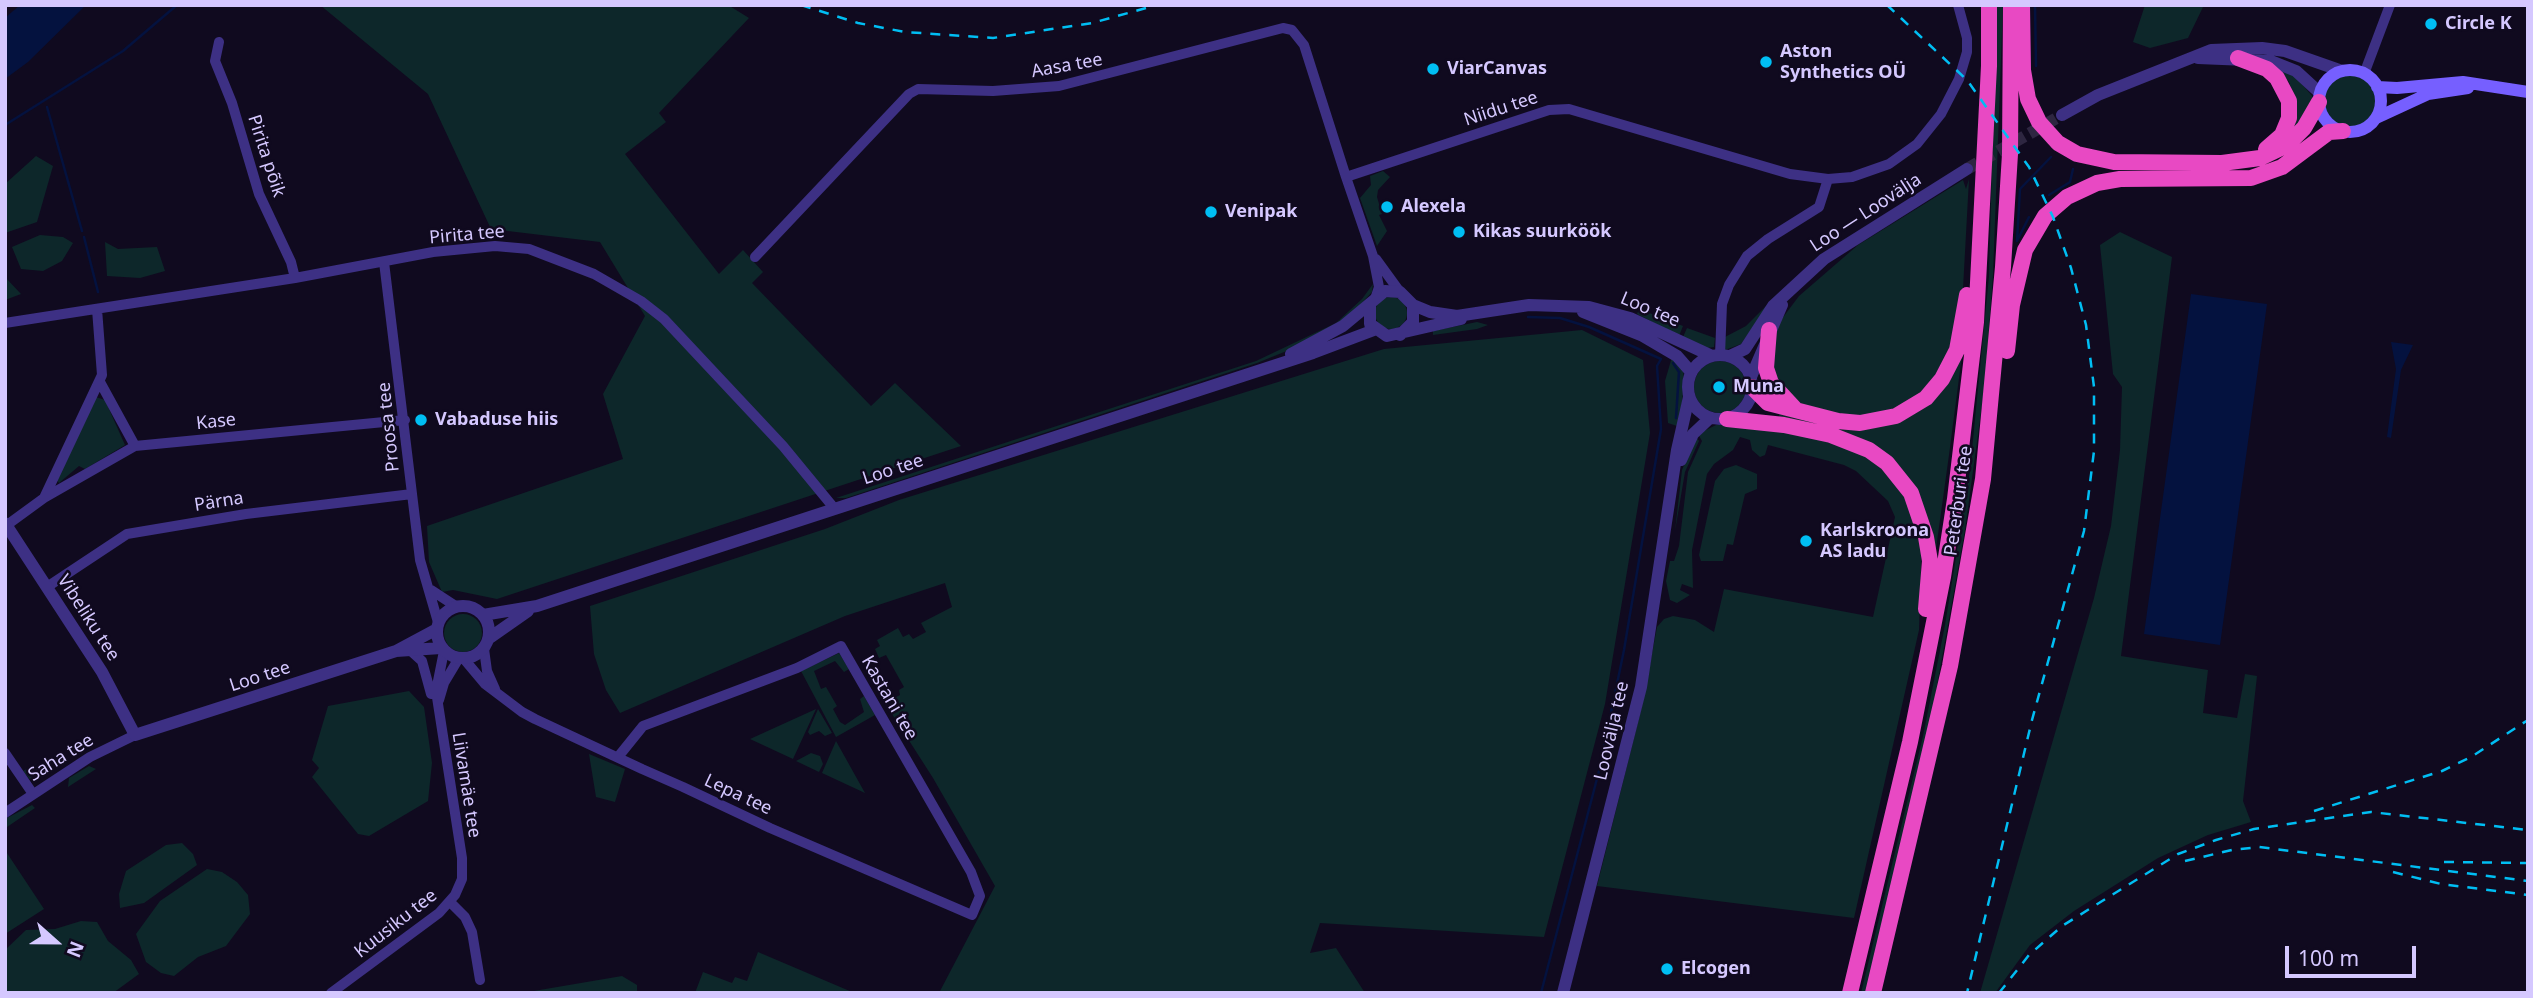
<!DOCTYPE html>
<html>
<head>
<meta charset="utf-8">
<style>
  body { margin:0 }
  #map { position:relative; width:2533px; height:998px; overflow:hidden; background:#100a1f; font-family:"Noto Sans",sans-serif }
  canvas { display:block }
  .frame { position:absolute; inset:0; border:7px solid #d5c8ff; pointer-events:none }
  .north { position:absolute; left:21px; top:907px; width:70px; height:70px; -webkit-text-stroke:5px #100a1f; paint-order:stroke; rotate:111deg; font-size:19px; font-weight:700; line-height:28px; text-align:center; color:#d5c8ff }
  .north::after { content:''; display:block; margin:auto; width:24px; height:32px; background:#d5c8ff; clip-path:polygon(50% 0,100% 100%,50% 72%,0 100%) }
  .scale { position:absolute; left:2285px; top:946px; width:131px; height:32px; box-sizing:border-box; border:4px solid #d5c8ff; border-top:0; padding-left:9px; font-size:21px; line-height:24px; white-space:nowrap; color:#d5c8ff; -webkit-text-stroke:5px #100a1f; paint-order:stroke }
</style>
</head>
<body>
<div id="map">
<canvas width="2533" height="998"></canvas>
<div class="frame"></div>
<div class="north">N</div>
<div class="scale">100 m</div>
</div>
<script>
const g = document.querySelector('canvas').getContext('2d');
g.lineJoin = 'round';
function fillPath(path, color) {
  g.fillStyle = color;
  g.fill(path, 'evenodd');
}
function shape(rows) {
  const path = new Path2D();
  for (const r of rows) {
    if (r.length === 3) {
      path.moveTo(r[0] + r[2], r[1]);
      path.arc(r[0], r[1], r[2], 0, 2 * Math.PI);
      continue;
    }
    path.moveTo(r[0], r[1]);
    for (let i = 2; i < r.length; i += 2) path.lineTo(r[i], r[i + 1]);
  }
  return path;
}
function strokePath(path, color, width, dash) {
  g.strokeStyle = color;
  g.lineWidth = width;
  g.lineCap = dash ? 'butt' : 'round';
  g.setLineDash(dash || []);
  g.stroke(path);
}
function write(font, color, halo, rows, align = 'center') {
  g.font = font + ' "Noto Sans",sans-serif';
  g.lineWidth = 5;
  g.setLineDash([]);
  g.textBaseline = 'middle';
  g.strokeStyle = halo;
  g.fillStyle = color;
  for (const [text, x, y, turn = 0] of rows) {
    g.save();
    g.translate(x, y);
    g.rotate((+turn || 0) * Math.PI / 180);
    g.textAlign = isNaN(turn) ? turn : align;
    if (halo) g.strokeText(text, 0, 0);
    g.fillText(text, 0, 0);
    g.restore();
  }
}
fillPath(shape([
  [320,5,728,5,749,18,659,113,666,122,625,154,719,274,743,250,763,272,752,283,871,406,895,383,961,446,497,599,453,590,442,592,429,562,427,526,623,459,603,394,645,316,600,242,491,229,428,94],
  [1996,5,2003,5,1993,275,1985,383,1965,530,1929,730,1866,993,1861,993,1923,736,1945,625,1970,470,1989,276],
  [2145,5,2204,5,2188,38,2150,48,2133,42],
  [2277,68,2294,75,2313,97,2306,114,2289,135,2295,100,2289,82],
  [2350,101,26],
  [36,156,53,166,37,222,5,233,5,184],
  [1383,171,1390,177,1378,190,1377,197,1382,214,1379,215,1387,231,1377,246,1360,198,1371,185,1370,176],
  [1969,179,1962,307,1953,347,1932,384,1901,409,1855,418,1800,405,1773,374,1770,365,1778,324,1799,296,1858,245,1963,180,1966,189],
  [2120,232,2172,257,2121,656,2208,670,2203,713,2237,718,2245,674,2257,676,2243,801,2251,822,2208,835,2158,858,2074,911,2030,945,1995,993,1980,993,2094,598,2111,526,2120,450,2122,387,2113,374,2100,245],
  [40,235,63,237,73,243,62,261,43,271,21,269,12,247],
  [105,242,118,249,157,247,165,271,140,278,107,276],
  [5,277,21,294,5,300],
  [1373,284,1372,292,1350,316,1294,348,1257,363,846,498,836,498,1256,361,1336,323,1362,299],
  [1391,313,16],
  [1774,298,1741,344,1725,350,1723,338,1746,326],
  [1639,309,1683,326,1679,336,1637,314],
  [1477,322,1488,325,1477,329,1433,335,1433,331],
  [1687,328,1715,338,1714,347,1707,348,1683,337],
  [1582,330,1643,360,1650,433,1605,704,1544,937,1320,923,1310,953,1336,948,1365,993,939,993,995,886,933,778,885,703,900,695,899,690,904,687,886,655,879,658,875,649,880,646,877,640,898,628,903,637,909,634,913,639,926,632,921,623,952,607,945,583,845,616,620,713,606,690,594,654,590,606,825,529,899,500,1384,349],
  [1962,355,1949,455,1935,556,1897,464,1778,418,1780,413,1896,423],
  [1672,357,1683,370,1684,379,1680,427,1668,423,1665,381],
  [1720,387,26],
  [96,397,105,400,125,445,85,469,79,466,59,483,56,479],
  [1744,424,1803,433,1863,453,1902,486,1922,542,1919,630,1854,918,1597,886,1643,702,1657,627,1664,619,1673,616,1695,620,1714,632,1724,589,1873,617,1895,517,1888,501,1856,471,1844,465,1768,445,1765,455,1760,457,1752,450,1750,440,1740,437,1733,450,1714,464,1707,474,1692,550,1693,588,1682,584,1680,590,1690,595,1677,603,1670,600,1666,581,1670,561,1674,561,1679,546,1688,472,1702,441,1698,434,1716,425],
  [1696,437,1699,441,1685,472,1675,531,1682,470],
  [1736,465,1757,474,1757,489,1745,494,1733,545,1727,544,1723,561,1701,561,1699,555,1715,481,1724,469],
  [463,633,19],
  [839,653,849,669,844,672,835,661,814,671,821,689,826,687,837,706,833,709,840,722,845,725,864,712,860,699,864,696,875,715,836,737,801,671],
  [409,691,424,707,432,763,428,801,369,836,358,834,312,777,319,768,312,760,328,706],
  [816,709,793,759,750,739],
  [818,709,832,733,825,736,819,731,810,735,808,732],
  [836,741,865,793,822,773],
  [811,753,820,756,823,764,819,772,796,761],
  [589,754,625,769,615,802,596,797],
  [35,764,44,776,33,783,23,771],
  [89,766,96,769,68,787,69,778],
  [32,805,35,808,7,827,7,818],
  [182,843,193,854,197,865,144,903,120,908,119,894,126,871,166,845],
  [5,850,44,909,5,934],
  [207,869,222,872,237,882,248,895,250,914,226,946,198,957,174,976,161,973,146,962,136,934,160,901],
  [81,921,97,922,108,941,131,960,139,974,113,993,5,993,5,950,26,930,55,929],
  [758,952,852,992,855,993,695,993,703,972,732,983,735,977,747,981],
  [622,976,637,985,637,993,522,993]
]), '#0d272a');
fillPath(shape([
  [20,5,86,5,28,62,5,79,5,18],
  [2191,294,2267,304,2220,645,2144,634],
  [2391,342,2413,345,2401,370,2391,438,2387,437,2396,369]
]), '#04123f');
strokePath(shape([
  [2035,5,2036,66],
  [47,107,82,231],
  [5,125,123,51,177,5],
  [2049,195,2070,182,2073,169],
  [2029,217,2017,241,2020,189,2051,157],
  [84,237,98,292],
  [1528,317,1560,318,1589,327,1661,359,1657,366,1661,429,1624,650,1599,771,1541,993],
  [1673,363,1679,372,1676,418]
]), '#04123f', 2.5);
strokePath(shape([
  [1967,169,2062,115]
]), '#2e2641', 12, [12, 6]);
strokePath(shape([
  [219,42,215,61,232,103,259,194,291,262,295,278],
  [2364,74,2390,5],
  [755,257,909,94,918,89,993,91,1059,86,1283,28,1292,30,1304,45,1346,177],
  [1376,259,1400,292],
  [384,262,420,560,438,622],
  [1376,296,1379,287,1373,256,1346,177,1549,110,1569,109,1790,174,1828,179],
  [5,323,295,278,433,252,495,246,529,249,594,274,641,301,664,319,783,446,834,508],
  [1720,355,1722,304,1729,285,1747,256,1768,239,1819,207,1828,179,1852,177,1889,164,1917,144,1941,114,1959,79,1967,52,1967,38,1958,5],
  [100,382,135,446],
  [44,498,102,375,97,309],
  [7,525,44,498,135,446,405,420],
  [47,587,127,534,246,514,412,494],
  [431,590,457,607],
  [484,649,487,671,495,689],
  [411,651,422,661,431,694],
  [464,659,485,684,522,712,535,719,642,769,683,787,770,828,972,915,980,896,971,872,841,646,797,668,643,726,618,757],
  [439,700,444,683,459,658],
  [5,753,33,794],
  [5,813,90,757,135,735],
  [450,902,465,917,472,932,480,980],
  [331,993,439,913,455,895,462,879,462,858,436,691,444,651]
]), '#3d3084', 10);
strokePath(shape([
  [2198,58,2271,61,2296,71,2320,93],
  [2062,115,2098,95,2211,50,2262,48,2285,51,2342,71],
  [1370,304,1370,324,1387,336,1461,319],
  [1413,305,1430,312,1457,316,1529,305,1589,307,1630,318,1712,356],
  [1583,312,1643,336,1677,356,1691,372],
  [1291,354,1343,326,1385,291,1400,292,1413,305,1413,322,1400,335],
  [1720,387,32],
  [1730,356,1745,349,1773,306,1824,259,1967,169],
  [1751,377,1782,305],
  [1681,460,1693,434,1710,418],
  [5,523,102,672,135,735,396,651,437,629],
  [463,632,26],
  [483,615,537,606,1313,353,1374,330],
  [488,639,528,611],
  [396,651,441,648],
  [1563,993,1641,687,1677,450,1689,397]
]), '#3d3084', 12);
strokePath(shape([
  [2350,101,31],
  [2377,87,2397,88,2463,82,2528,92],
  [2376,118,2428,94,2468,88]
]), '#765fff', 12);
strokePath(shape([
  [2022,5,2023,70,2028,99,2039,122,2058,143,2077,154,2114,162,2222,163,2260,158,2287,145,2304,128,2319,102],
  [2238,58,2267,69,2277,78,2289,101,2289,118,2282,135,2266,149],
  [1769,330,1766,368,1771,383,1796,410],
  [2007,351,2012,305,2025,250,2045,216,2067,197,2097,183,2120,179,2251,178,2282,167,2329,132,2343,131],
  [1752,387,1768,403,1838,421,1860,423,1896,416,1926,398,1942,379,1957,350,1967,295],
  [1727,419,1784,425,1831,435,1869,450,1887,463,1911,493,1926,537,1930,561,1926,609],
  [1850,993,1910,742,1943,577,1955,499,1976,322,1989,66,1989,5],
  [1873,993,1950,666,1983,479,2003,267,2010,154,2011,5]
]), '#e849c3', 16);
strokePath(shape([
  [801,5,858,23,905,32,993,38,1092,23,1157,5],
  [1887,5,1967,80,2029,167,2053,217,2071,268,2086,325,2094,387,2094,451,2084,531,2032,720,1967,993],
  [2314,811,2442,771,2471,757,2528,720],
  [2185,861,2232,850,2259,847,2528,881],
  [2444,862,2528,863],
  [2393,872,2441,884,2528,895],
  [1999,993,2029,955,2062,926,2178,854,2216,840,2254,829,2371,812,2528,830]
]), '#00bef3', 2.5, [10, 9]);
for (const [x, y, r, color] of [
  [2431,24,7,"#00bef3"],
  [1766,62,7,"#00bef3"],
  [1433,69,7,"#00bef3"],
  [1387,207,7,"#00bef3"],
  [1211,212,7,"#00bef3"],
  [1459,232,7,"#00bef3"],
  [1719,387,7,"#00bef3"],
  [421,420,7,"#00bef3"],
  [1806,541,7,"#00bef3"],
  [1667,969,7,"#00bef3"]
]) {
  const dot = new Path2D();
  dot.arc(x, y, r, 0, 2 * Math.PI);
  g.fillStyle = color;
  g.fill(dot);
  strokePath(dot, '#100a1f', 2.5);
}
write('bold 18px', '#d5c8ff', '#100a1f', [
  ["Circle K",2445,24],
  ["Aston",1780,52],
  ["Synthetics OÜ",1780,73],
  ["ViarCanvas",1447,69],
  ["Alexela",1401,207],
  ["Venipak",1225,212],
  ["Kikas suurköök",1473,232],
  ["Muna",1733,387],
  ["Vabaduse hiis",435,420],
  ["Karlskroona",1820,531],
  ["AS ladu",1820,552],
  ["Elcogen",1681,969]
], 'left');
write('18px', '#d5c8ff', '#100a1f', [
  ["Aasa tee",1067,66,-10],
  ["Niidu tee",1501,109,-18],
  ["Pirita põik",266,156,72],
  ["Loo — Loovälja",1866,213,-33],
  ["Pirita tee",467,235,-5],
  ["Loo tee",1650,310,23],
  ["Kase",216,422,-6],
  ["Proosa tee",389,427,-96],
  ["Loo tee",893,470,-18],
  ["Peterburi tee",1959,501,-82],
  ["Pärna",219,502,-9],
  ["Vibeliku tee",88,618,57],
  ["Loo tee",260,677,-18],
  ["Kastani tee",889,698,60],
  ["Loovälja tee",1612,731,-77],
  ["Saha tee",61,758,-32],
  ["Liivamäe tee",466,785,81],
  ["Lepa tee",738,795,25],
  ["Kuusiku tee",396,924,-38]
]);
</script>
</body>
</html>
